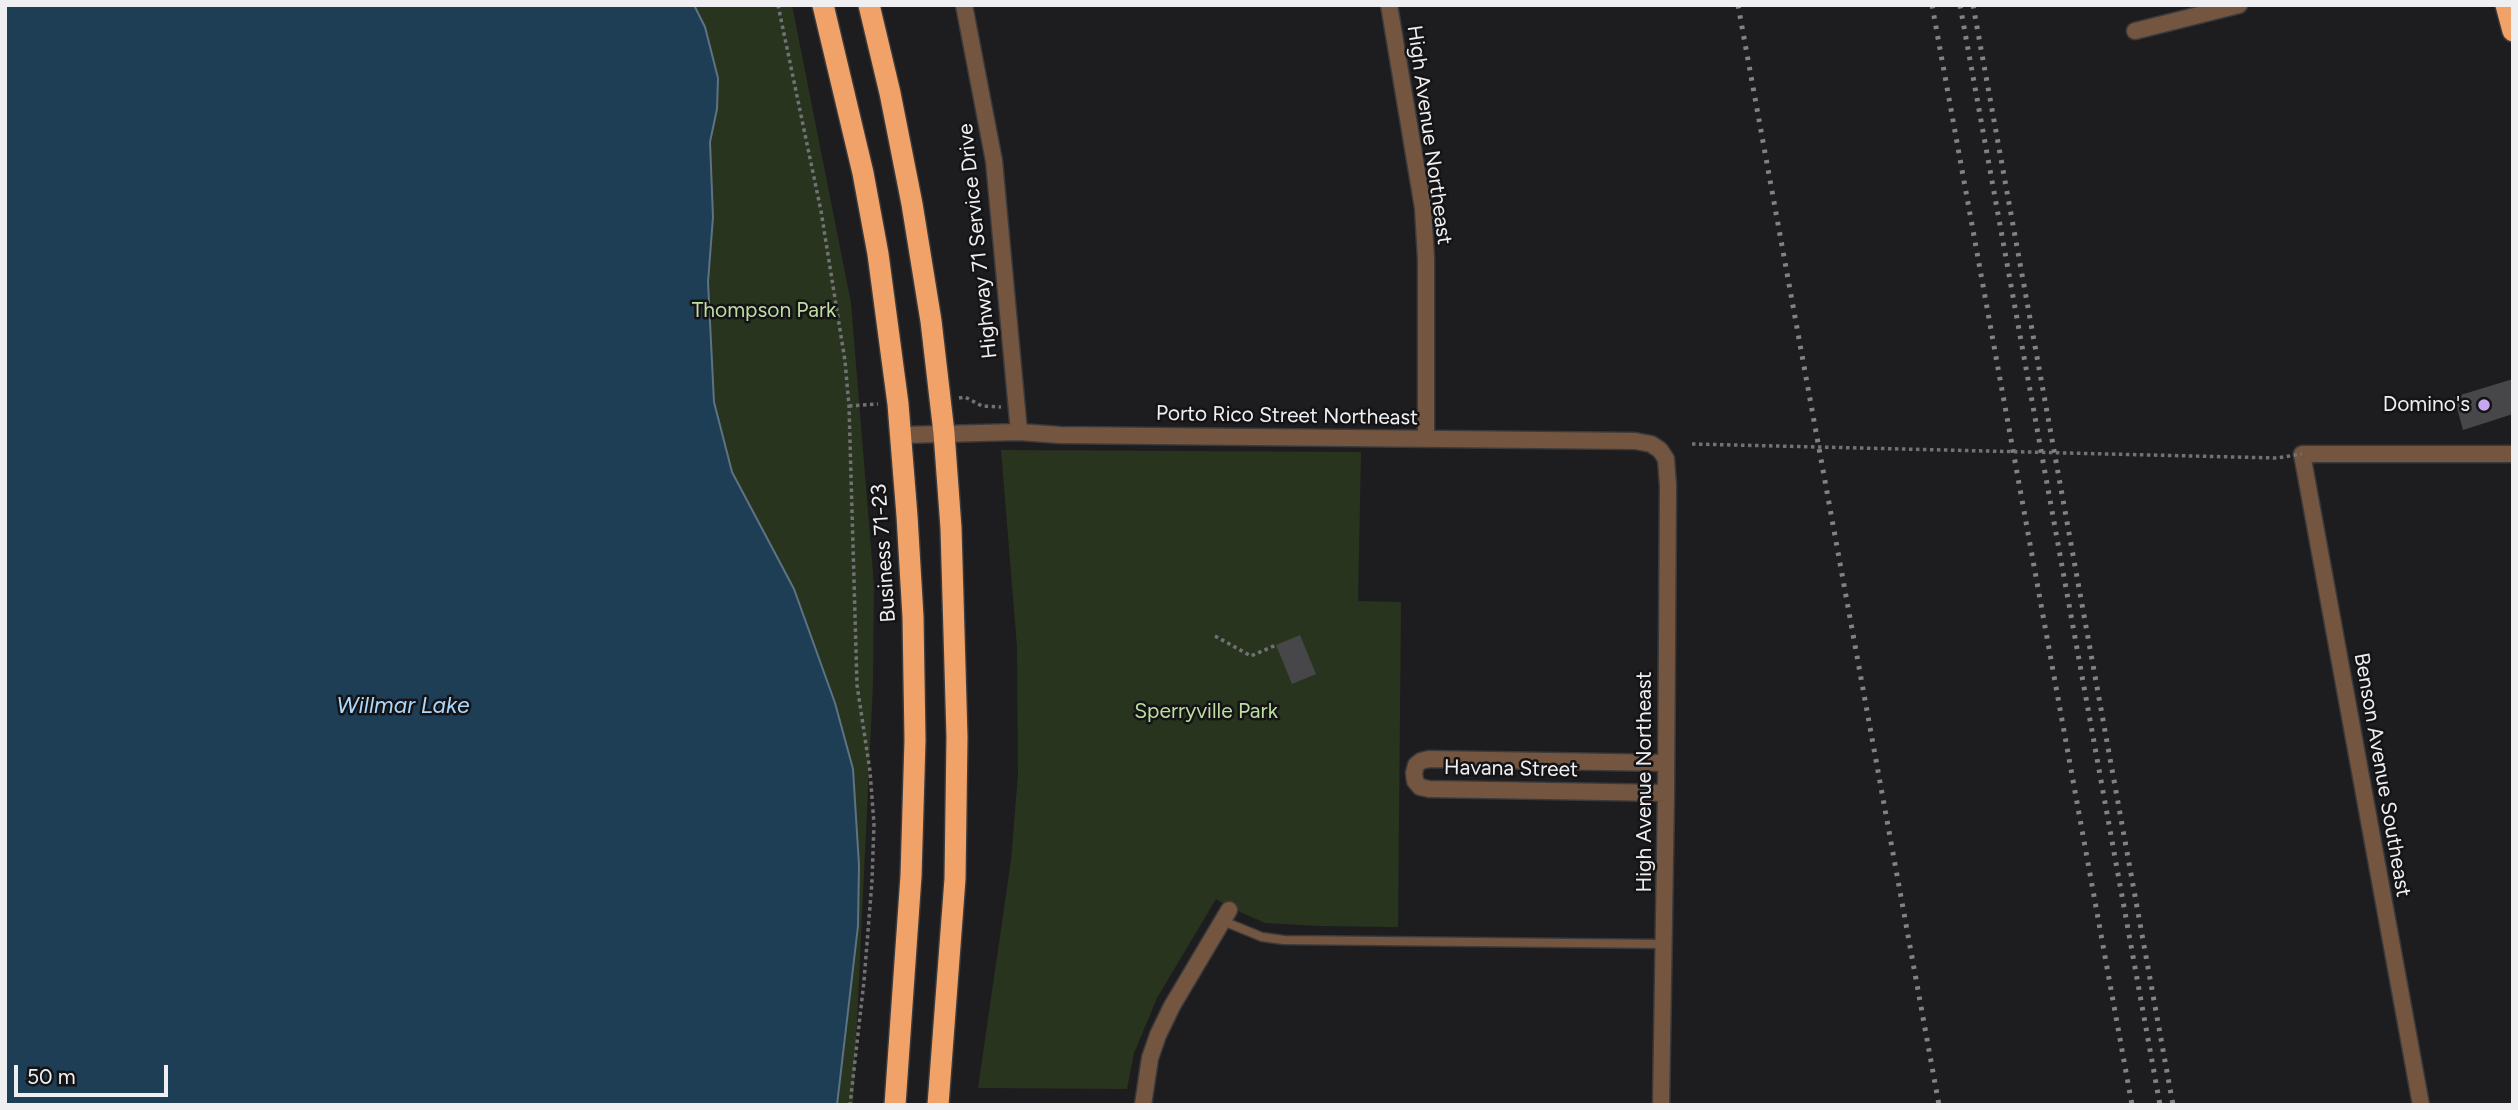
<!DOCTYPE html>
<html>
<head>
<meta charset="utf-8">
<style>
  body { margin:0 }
  #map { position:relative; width:2518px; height:1110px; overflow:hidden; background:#1d1d1f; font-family:Figtree,sans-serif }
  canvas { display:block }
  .frame { position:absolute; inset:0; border:7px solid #efeef0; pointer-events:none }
  .scale { position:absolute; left:14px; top:1065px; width:154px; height:32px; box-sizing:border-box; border:4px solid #efeef0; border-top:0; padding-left:9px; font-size:21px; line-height:24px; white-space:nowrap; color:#efeef0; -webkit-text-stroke:5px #141416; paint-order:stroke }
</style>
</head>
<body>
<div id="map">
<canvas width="2518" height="1110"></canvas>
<div class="frame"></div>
<div class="scale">50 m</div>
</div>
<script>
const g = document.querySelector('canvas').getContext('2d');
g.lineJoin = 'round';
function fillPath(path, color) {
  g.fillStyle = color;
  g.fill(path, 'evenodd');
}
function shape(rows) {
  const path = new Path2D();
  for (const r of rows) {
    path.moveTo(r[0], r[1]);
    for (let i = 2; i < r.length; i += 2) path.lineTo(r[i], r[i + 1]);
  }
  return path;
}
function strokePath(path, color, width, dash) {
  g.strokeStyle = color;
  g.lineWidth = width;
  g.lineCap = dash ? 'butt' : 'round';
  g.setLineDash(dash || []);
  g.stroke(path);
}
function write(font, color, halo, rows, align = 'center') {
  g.font = font + ' Figtree,sans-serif';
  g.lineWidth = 5;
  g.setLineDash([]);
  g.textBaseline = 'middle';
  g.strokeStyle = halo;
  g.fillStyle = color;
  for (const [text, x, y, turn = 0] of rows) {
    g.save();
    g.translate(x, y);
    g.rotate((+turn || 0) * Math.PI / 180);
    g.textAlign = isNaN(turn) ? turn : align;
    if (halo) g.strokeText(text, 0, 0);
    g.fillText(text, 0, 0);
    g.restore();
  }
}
fillPath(shape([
  [621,5,792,5,851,303,874,585,873,684,853,1105,795,1105,687,383],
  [1001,450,1361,452,1358,601,1401,602,1398,927,1320,926,1265,923,1229,907,1216,899,1157,998,1134,1053,1127,1089,978,1088,1011,860,1018,775,1017,647]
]), '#29341e');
const water = shape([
  [5,5,694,5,705,27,718,78,717,109,710,142,713,217,708,282,714,402,732,472,794,589,835,703,853,769,859,865,858,926,837,1105,5,1105,5,5]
]);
fillPath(water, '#1e3e56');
strokePath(water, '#5d7384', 2);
fillPath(shape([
  [2513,379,2513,414,2463,430,2454,397],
  [1300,635,1316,674,1292,684,1276,645]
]), '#474648');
const lane = shape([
  [1223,921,1262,937,1284,940,1664,944]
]);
const street = shape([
  [964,5,994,161,1019,432],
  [1389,5,1423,208,1426,259,1426,439],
  [2135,31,2239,5],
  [901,435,1019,432,1060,435,1635,441,1651,444,1660,450,1666,459,1668,486,1666,793,1661,1105],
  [1666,763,1429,759,1421,761,1416,765,1414,773,1415,781,1420,787,1429,789,1666,793],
  [1143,1105,1150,1058,1158,1035,1172,1006,1229,910],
  [2421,1105,2302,454,2513,454]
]);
const highway = shape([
  [823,5,863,173,878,254,898,404,907,516,913,617,915,740,911,876,895,1105],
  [869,5,890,93,912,204,931,321,944,433,951,528,957,737,955,879,938,1105],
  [2506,5,2513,31]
]);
strokePath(lane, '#3a3a3c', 11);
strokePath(street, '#3a3a3c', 19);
strokePath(highway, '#3a3a3c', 24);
strokePath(shape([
  [778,5,821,211,845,361,849,406,857,685,870,771,874,824,872,881,864,981,850,1105],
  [959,398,965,397,982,406,1001,407],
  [849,406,878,404],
  [1215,636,1251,656,1276,645]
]), '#727274', 3.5, [3.5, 3.5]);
strokePath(lane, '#74553f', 8);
strokePath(street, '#74553f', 16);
strokePath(highway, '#f0a269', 21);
strokePath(shape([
  [1738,5,1939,1105],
  [1932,5,2132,1105],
  [1960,5,2160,1105],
  [1973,5,2173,1105]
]), '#828284', 5, [3.5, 7]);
strokePath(shape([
  [1692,444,2277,458,2302,454]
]), '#727274', 3.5, [3.5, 3.5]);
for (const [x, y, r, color] of [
  [2484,405,7,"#c6a6f0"]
]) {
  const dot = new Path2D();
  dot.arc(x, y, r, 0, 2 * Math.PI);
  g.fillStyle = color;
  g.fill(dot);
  strokePath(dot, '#141416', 2.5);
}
write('21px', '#efeef0', '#141416', [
  ["High Avenue Northeast",1429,135,82],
  ["Highway 71 Service Drive",978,241,-96],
  ["Porto Rico Street Northeast",1287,416,1],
  ["Business 71-23",884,553,-94],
  ["Havana Street",1511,769,1],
  ["Benson Avenue Southeast",2382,775,80],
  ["High Avenue Northeast",1645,782,-90]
]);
write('21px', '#bedda0', '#141416', [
  ["Thompson Park",764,311],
  ["Sperryville Park",1206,712]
]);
write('21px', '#efeef0', '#141416', [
  ["Domino's",2470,405]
], 'right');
write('italic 23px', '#abd8fd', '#141416', [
  ["Willmar Lake",403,706]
]);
</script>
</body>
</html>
